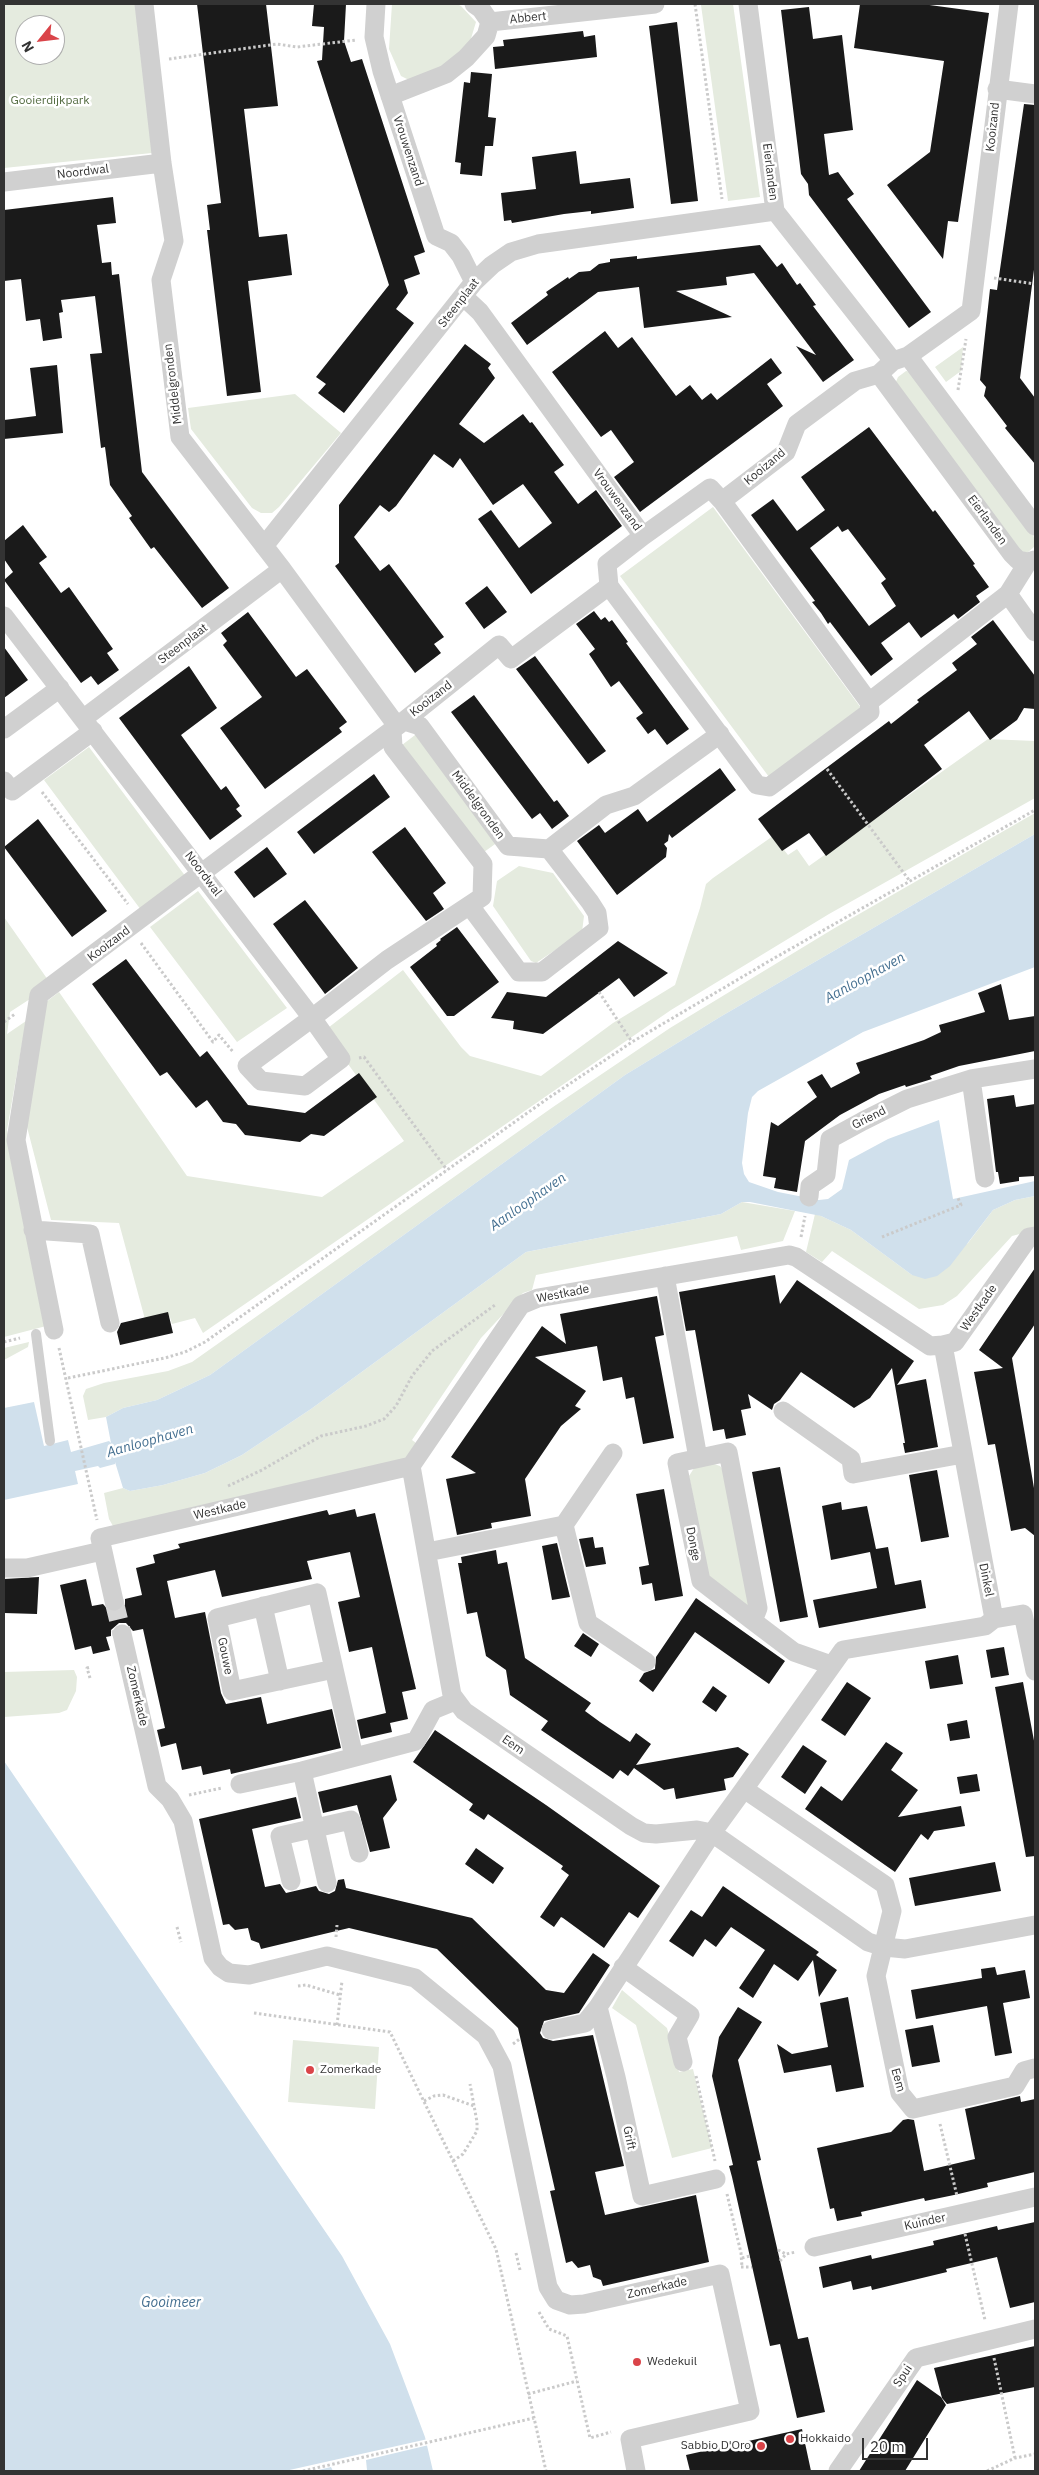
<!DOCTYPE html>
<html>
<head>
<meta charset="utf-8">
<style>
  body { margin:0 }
  #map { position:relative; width:1039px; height:2475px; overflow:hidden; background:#fff; font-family:"IBM Plex Sans",sans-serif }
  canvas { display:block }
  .frame { position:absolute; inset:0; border:5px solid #333; pointer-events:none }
  .north { position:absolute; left:15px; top:15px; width:50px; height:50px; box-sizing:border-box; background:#fff; border:1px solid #adadad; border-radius:50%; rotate:241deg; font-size:14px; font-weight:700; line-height:20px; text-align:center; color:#333 }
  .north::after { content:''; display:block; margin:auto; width:18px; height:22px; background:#da4449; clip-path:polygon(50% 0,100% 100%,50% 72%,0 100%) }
  .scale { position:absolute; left:862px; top:2438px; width:66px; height:22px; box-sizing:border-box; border:2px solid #333; border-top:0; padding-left:6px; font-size:15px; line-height:18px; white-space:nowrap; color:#333; -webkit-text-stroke:4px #fff; paint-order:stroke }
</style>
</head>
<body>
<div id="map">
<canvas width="1039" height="2475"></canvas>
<div class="frame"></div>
<div class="north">N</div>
<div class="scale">20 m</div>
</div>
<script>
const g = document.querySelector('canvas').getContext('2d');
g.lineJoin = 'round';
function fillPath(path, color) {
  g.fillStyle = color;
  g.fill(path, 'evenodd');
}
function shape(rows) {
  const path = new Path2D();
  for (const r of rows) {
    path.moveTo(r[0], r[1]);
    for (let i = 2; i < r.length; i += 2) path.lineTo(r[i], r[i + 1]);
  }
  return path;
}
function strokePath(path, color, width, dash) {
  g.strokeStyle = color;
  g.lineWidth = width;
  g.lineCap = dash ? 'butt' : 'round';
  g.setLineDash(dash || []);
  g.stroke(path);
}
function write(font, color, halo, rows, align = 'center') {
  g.font = font + ' "IBM Plex Sans",sans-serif';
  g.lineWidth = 5;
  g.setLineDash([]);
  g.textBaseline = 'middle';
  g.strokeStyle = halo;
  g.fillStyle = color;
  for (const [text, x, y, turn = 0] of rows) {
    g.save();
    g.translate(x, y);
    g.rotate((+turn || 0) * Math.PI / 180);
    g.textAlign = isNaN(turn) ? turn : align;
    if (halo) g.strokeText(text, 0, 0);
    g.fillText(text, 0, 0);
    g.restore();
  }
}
fillPath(shape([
  [4,4,135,4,152,153,4,168],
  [25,25,55,25,55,55,25,55],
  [392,4,457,4,461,6,476,22,469,45,449,65,409,80,401,76,389,49],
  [713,4,733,4,760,197,728,201,701,5],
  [963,347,961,371,946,382,935,367],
  [906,371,912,372,1032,531,1035,541,1034,547,1027,553,1020,553,895,384,898,377],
  [295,394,341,433,279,507,272,513,261,513,252,508,191,429,188,408],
  [713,507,861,708,769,777,620,576],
  [419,732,498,842,484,852,402,745],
  [988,739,1035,741,1035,798,829,914,671,1010,203,1333,195,1318,172,1324,170,1317,146,1323,119,1223,51,1220,26,1123,46,1002,59,992,187,1176,322,1197,404,1141,324,1031,403,970,461,1047,470,1056,541,1076,613,1023,675,985,700,908,706,884,713,878,773,836,788,855,797,849,809,866],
  [89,747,186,877,141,910,44,780],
  [1035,813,1035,834,720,1017,625,1075,210,1375,157,1400,123,1408,106,1417,88,1420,83,1396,86,1389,104,1383,168,1371,192,1362,553,1107,670,1028,833,929],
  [519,866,553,873,584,916,582,932,536,963,531,961,493,906,497,881],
  [198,891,287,1008,237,1042,150,927],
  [4,917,48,980,30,999,10,1012,7,1034,26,1021,7,1130,50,1325,4,1337],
  [1035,1196,1035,1230,1012,1236,957,1296,943,1305,919,1309,832,1251,822,1262,806,1252,815,1214,821,1216,851,1230,912,1275,968,1243,993,1210,1015,1200],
  [742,1202,795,1211,783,1241,741,1250,737,1236,536,1275,532,1290,523,1293,481,1338,412,1440,416,1443,404,1461,113,1526,109,1519,104,1493,123,1488,130,1491,163,1485,205,1473,242,1455,311,1409,526,1252,721,1214],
  [29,1342,28,1347,4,1360,4,1348],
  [708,1462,720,1466,727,1475,753,1606,747,1610,710,1583,689,1476,696,1465],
  [74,1670,77,1677,76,1691,67,1710,59,1713,4,1717,4,1672],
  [622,1990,667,2028,679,2072,693,2069,712,2148,672,2158,636,2025,612,2008],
  [293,2040,379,2047,375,2109,288,2102]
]), '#e5ebdf');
fillPath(shape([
  [1035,834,1035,967,863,1032,758,1091,752,1097,748,1113,742,1163,744,1174,749,1182,778,1192,819,1200,828,1199,842,1189,849,1160,888,1139,939,1120,953,1199,1035,1181,1035,1196,1015,1200,993,1210,950,1266,937,1276,925,1279,912,1275,851,1230,821,1216,750,1202,742,1202,721,1214,526,1252,311,1409,242,1455,205,1473,163,1485,130,1491,123,1488,115,1462,115,1464,100,1468,98,1466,75,1471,78,1484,4,1500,4,1408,34,1402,44,1446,68,1440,71,1452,109,1441,111,1443,106,1417,123,1408,157,1400,210,1375,625,1075,720,1017],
  [4,1761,342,2256,390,2344,425,2437,433,2471,4,2471]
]), '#d0e0ec');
fillPath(shape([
  [428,2439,429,2445,366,2460,367,2470,333,2471,331,2467,314,2471,285,2471]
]), '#fff');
fillPath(shape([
  [197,4,266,4,278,106,244,109,259,237,287,234,292,275,248,281,261,392,227,396,207,230,210,230,207,205,221,203],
  [314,4,346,4,344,41,351,62,362,59,425,252,414,256,420,274,404,280,408,293,396,309,414,323,344,413,318,393,326,384,316,377,389,285,317,61,322,60,324,27,312,26],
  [860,4,922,4,989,13,958,222,948,221,943,259,887,185,930,152,944,61,854,48],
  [809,7,813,39,842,35,853,130,824,134,829,175,838,172,854,194,847,199,931,312,909,328,809,195,808,184,801,174,781,10],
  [677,22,698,201,671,204,649,26],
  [583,31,584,37,595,35,597,57,495,69,493,47,504,46,503,40],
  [471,72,492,74,488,117,496,118,493,146,485,146,482,176,460,174,461,163,455,162,464,82,470,83],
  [1024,104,1035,105,1035,262,1020,378,1035,398,1035,464,1005,428,1007,426,984,396,986,387,980,380,990,289,997,290],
  [576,151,580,184,630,178,634,208,591,214,591,211,564,214,512,223,511,220,504,221,501,193,536,189,532,157],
  [113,197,116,223,97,225,102,263,111,262,112,275,119,274,142,472,229,588,202,608,154,547,151,549,141,535,129,518,132,516,110,485,105,447,101,448,90,354,102,353,95,296,61,300,63,312,59,313,62,338,43,341,40,319,26,321,21,279,4,281,4,210],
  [760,245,777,267,782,263,797,285,800,283,816,305,813,306,854,360,823,382,796,346,816,355,754,273,726,277,727,285,676,291,732,317,644,328,639,287,598,292,527,345,511,323,548,295,546,292,568,277,569,279,579,272,590,271,599,264,610,262,610,259,637,256,637,259],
  [605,331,618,348,632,337,676,396,690,385,702,400,711,393,717,400,771,358,782,373,767,384,783,406,640,512,614,477,634,462,611,430,601,437,552,372],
  [465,344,491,364,488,368,495,378,459,424,484,443,523,414,530,423,532,422,564,465,554,472,578,504,596,490,622,526,531,594,478,519,491,510,519,548,552,523,523,484,493,505,460,458,453,468,434,454,396,506,389,512,380,505,354,537,380,571,389,564,444,637,434,644,441,653,415,673,335,566,339,563,339,505],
  [57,365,63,433,4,439,4,420,36,416,30,368],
  [869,427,933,512,935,510,975,564,973,565,989,587,976,596,980,602,958,619,954,614,921,638,909,622,881,643,893,659,871,676,830,622,828,624,821,613,812,602,815,601,751,515,773,499,797,531,825,510,801,477],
  [838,526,842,532,848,529,886,579,881,583,896,606,869,626,810,548],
  [23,525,47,557,39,563,61,593,69,587,113,649,107,653,119,670,98,685,91,676,81,683,4,580,13,572,4,559,4,541],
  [487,586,507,612,484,629,465,603],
  [594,611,601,620,605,617,609,622,612,620,628,642,626,643,689,729,667,745,655,729,648,734,636,718,643,713,619,681,611,687,589,654,595,649,576,624],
  [248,612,296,677,307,669,347,722,339,728,342,732,265,789,220,728,262,697,223,645,227,641,221,633],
  [993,620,1035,676,1035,709,1024,708,1017,720,990,740,969,711,924,745,942,769,826,856,809,833,782,851,758,819,889,721,891,724,919,702,917,700,957,670,952,663,977,644,971,637],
  [4,647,28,680,4,698],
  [535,656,606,751,588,764,516,669],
  [189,666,217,708,181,735,221,790,226,786,240,806,236,809,242,816,210,840,119,718],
  [474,695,554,802,557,800,569,816,552,829,540,813,532,819,451,712],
  [720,768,736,790,672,838,669,834,668,841,664,844,667,848,666,857,617,895,577,841,599,825,605,833,638,809,647,822],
  [374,774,390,797,314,854,297,832],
  [38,819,107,911,72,937,4,847],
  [405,827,446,883,433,893,444,909,426,921,372,852],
  [267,847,287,874,254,898,234,872],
  [305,900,358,968,325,994,273,924],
  [457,927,499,982,454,1016,447,1016,410,967,437,946,436,944,441,940,440,939],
  [618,941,668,973,634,997,619,978,543,1034,513,1029,514,1021,491,1018,507,992,546,997],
  [126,959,200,1057,207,1051,248,1105,305,1113,359,1073,377,1097,324,1136,311,1134,300,1142,245,1135,236,1124,223,1122,207,1100,196,1108,167,1072,160,1076,92,984],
  [1001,984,1009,1020,1035,1016,1035,1051,959,1066,930,1076,932,1079,906,1087,905,1085,879,1094,840,1115,805,1141,797,1192,774,1188,776,1178,763,1176,771,1122,778,1126,817,1097,807,1082,822,1074,831,1088,860,1073,856,1063,924,1040,941,1032,939,1025,985,1012,978,993],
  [1014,1095,1016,1107,1035,1104,1035,1176,1019,1177,1019,1181,1000,1184,998,1172,996,1172,987,1099],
  [1035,1268,1035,1324,1012,1358,1035,1494,1035,1536,1025,1528,1011,1531,995,1444,988,1445,974,1372,1003,1368,979,1350],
  [775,1275,780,1304,797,1280,914,1361,897,1385,926,1379,938,1447,905,1453,903,1443,905,1443,892,1368,870,1398,854,1408,801,1372,780,1400,774,1404,772,1410,748,1394,751,1408,741,1410,746,1435,726,1439,724,1429,713,1431,695,1330,686,1331,679,1292],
  [657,1296,664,1335,655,1337,674,1438,643,1444,634,1397,626,1399,622,1377,603,1381,597,1346,535,1357,586,1391,575,1406,581,1409,561,1426,525,1479,531,1516,491,1523,492,1528,457,1535,446,1479,476,1473,451,1457,542,1326,566,1344,560,1314],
  [168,1312,173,1333,120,1345,117,1332,121,1323],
  [780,1467,808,1617,780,1622,752,1472],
  [937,1470,949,1537,921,1542,909,1475],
  [664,1489,683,1596,655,1601,652,1583,642,1585,639,1567,649,1565,636,1494],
  [841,1502,842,1510,867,1506,876,1549,888,1547,895,1585,921,1580,926,1608,819,1628,813,1600,877,1588,870,1552,831,1560,822,1506],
  [355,1509,357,1517,375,1513,416,1689,402,1692,408,1719,390,1723,392,1732,361,1739,357,1720,386,1713,372,1647,349,1652,338,1602,360,1597,350,1552,307,1561,312,1579,222,1597,215,1570,167,1581,175,1618,205,1612,221,1693,226,1704,261,1697,267,1724,332,1709,341,1748,231,1774,230,1769,203,1775,201,1766,182,1770,176,1743,161,1747,157,1730,165,1728,143,1629,133,1631,126,1623,119,1623,111,1630,111,1636,106,1637,110,1650,93,1654,91,1646,75,1650,60,1585,86,1579,92,1606,103,1604,110,1612,117,1612,125,1605,125,1599,142,1595,136,1568,155,1563,153,1555,180,1548,178,1544,327,1510,329,1515],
  [593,1537,595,1548,603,1547,606,1564,586,1567,579,1539],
  [557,1543,570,1597,552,1600,542,1546],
  [496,1550,498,1564,507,1562,525,1658,591,1703,585,1711,600,1722,630,1742,636,1733,651,1744,636,1765,738,1747,749,1754,733,1777,724,1779,726,1790,676,1799,674,1788,664,1790,634,1768,628,1776,620,1770,613,1779,541,1730,548,1721,510,1695,506,1670,486,1656,477,1612,467,1614,458,1563,462,1563,461,1557],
  [39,1577,37,1614,4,1613,4,1579],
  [696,1598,785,1661,769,1684,695,1632,653,1692,639,1681,644,1673,655,1669,656,1657],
  [583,1633,599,1644,591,1657,574,1646],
  [1004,1647,1009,1675,991,1678,986,1650],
  [958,1655,963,1684,930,1689,925,1661],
  [847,1682,871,1698,845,1736,821,1720],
  [1023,1682,1035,1746,1035,1856,1026,1857,995,1687],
  [713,1686,727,1696,716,1712,702,1702],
  [967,1720,970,1738,950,1741,947,1724],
  [435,1730,546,1805,660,1886,638,1918,629,1912,604,1948,563,1918,561,1917,554,1927,540,1917,569,1875,561,1869,563,1866,488,1814,484,1820,469,1810,473,1804,413,1762],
  [886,1742,903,1753,891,1770,918,1790,898,1817,961,1806,965,1826,934,1831,928,1840,921,1834,895,1872,805,1809,821,1786,842,1801],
  [803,1745,827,1761,805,1794,781,1777],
  [977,1774,980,1791,960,1794,957,1777],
  [391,1775,397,1800,383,1818,390,1848,370,1852,357,1805,323,1813,318,1792],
  [296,1797,301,1818,252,1829,265,1887,280,1884,286,1893,316,1886,319,1891,329,1894,335,1891,338,1880,344,1879,346,1888,472,1918,546,1990,564,1993,593,1953,610,1965,579,2013,544,2021,540,2033,543,2038,553,2041,593,2035,624,2166,595,2172,605,2215,696,2195,709,2262,603,2286,601,2280,593,2277,590,2265,578,2268,572,2261,566,2263,550,2191,555,2190,518,2028,437,1949,349,1928,261,1949,259,1943,251,1940,248,1928,235,1930,229,1924,223,1925,199,1819],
  [476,1848,504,1868,493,1884,465,1864],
  [995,1862,1001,1891,915,1906,909,1878],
  [723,1886,819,1952,816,1955,837,1970,819,1997,813,1960,798,1981,774,1964,753,1998,739,1988,765,1950,731,1927,716,1947,705,1939,693,1957,669,1941,691,1910,702,1917],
  [995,1967,997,1975,1025,1970,1030,1998,1003,2003,1012,2053,995,2056,987,2006,916,2019,911,1990,982,1978,981,1969],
  [848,1997,864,2087,836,2092,831,2065,784,2073,777,2044,792,2054,828,2047,820,2003],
  [738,2007,762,2022,738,2060,761,2160,757,2161,798,2339,808,2337,825,2412,797,2418,780,2344,770,2346,732,2177,729,2166,733,2165,712,2076,719,2037],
  [933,2025,940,2062,912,2067,905,2030],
  [1020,2096,1021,2102,1035,2099,1035,2172,987,2183,988,2187,954,2195,925,2201,924,2198,861,2212,862,2216,837,2221,834,2208,830,2209,817,2148,891,2132,903,2120,908,2119,914,2120,924,2171,975,2159,965,2109],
  [1035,2222,1035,2302,1010,2308,997,2257,946,2269,947,2272,872,2290,871,2286,853,2290,851,2281,823,2288,819,2267,871,2255,872,2259,934,2245,933,2241,997,2226,998,2230],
  [1035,2346,1035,2387,947,2404,942,2398,934,2368],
  [917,2380,941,2397,946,2405,905,2471,859,2471],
  [802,2429,811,2471,690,2471,686,2455]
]), '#1a1a1a');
strokePath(shape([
  [114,1601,122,1634]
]), '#d6d6d6', 19, [19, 9]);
strokePath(shape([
  [695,4,722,199],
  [169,59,277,44,297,47,356,40],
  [994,278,1035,284],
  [958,390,966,339],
  [827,769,909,880],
  [42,792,128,904],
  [141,943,213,1042,219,1035,234,1053],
  [599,992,632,1042],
  [4,1022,15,1014],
  [359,1058,364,1057,447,1170],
  [801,1237,805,1216],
  [882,1237,961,1205,958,1198],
  [4,1342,20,1338],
  [59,1348,97,1520],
  [68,1378,165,1358,185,1352,205,1342,547,1099,632,1042,771,960,1035,810],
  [228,1486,262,1470,321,1436,366,1426,384,1419,396,1406,412,1376,432,1351,495,1305],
  [90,1678,87,1668,91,1667],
  [189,1795,222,1788],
  [177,1927,181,1942],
  [336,1937,337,1925],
  [298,1986,306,1985,340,1995],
  [254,2013,390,2032,496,2249,546,2471],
  [337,2025,342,1981],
  [513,2044,521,2038],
  [696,2076,715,2161],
  [424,2101,434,2096,443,2095,474,2106],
  [940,2124,957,2196],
  [453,2161,463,2154,477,2131,477,2122,470,2084],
  [727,2194,741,2253,742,2267],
  [965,2234,985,2320],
  [778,2250,786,2254],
  [516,2253,520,2270],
  [742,2258,750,2256],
  [780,2261,786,2254,796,2252],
  [741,2267,752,2267],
  [539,2312,549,2329,567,2336,590,2438,611,2432],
  [994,2358,1015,2458],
  [528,2394,577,2381],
  [303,2471,534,2418],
  [987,2471,1015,2458,1035,2454]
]), '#cacaca', 3, [2.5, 2.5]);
strokePath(shape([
  [36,1334,50,1441]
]), '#d0d0d0', 10);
strokePath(shape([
  [144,4,162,163,174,241,161,280,180,437,282,569,397,726],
  [376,4,374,37,382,71,436,236,451,243,461,256,474,282],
  [748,4,775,211,893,361],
  [490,22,655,4],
  [997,89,1035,94],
  [390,96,446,74,466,58,486,36,490,22,481,9,474,4],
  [4,182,162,163],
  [464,297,480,312,643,536],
  [908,356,1035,526],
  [879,374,1012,554,1018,560,1028,562,1035,560],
  [264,546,474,282,492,265,511,252,538,244,775,211],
  [1028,562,1008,594,1035,632],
  [609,586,757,785,769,787,870,712,869,702,722,501],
  [4,616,312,1018,387,960,482,897,483,864],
  [869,702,1008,594],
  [84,718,282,569],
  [404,721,499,645,511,659,609,586,607,564,643,536,710,488,722,501,786,452,797,424,855,381,879,374,893,361,908,356,971,311,1009,4],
  [4,729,60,688],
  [4,781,12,791,93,731],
  [549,849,606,805,634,796,720,734],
  [470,906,519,972,542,972,599,928,597,913,590,902,549,849,508,846,420,726,404,721,392,730,393,747,483,864],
  [312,1018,341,1059,305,1086,261,1081,247,1066,312,1018],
  [971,1079,985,1178],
  [809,1197,810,1186,826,1175,830,1139,863,1121,907,1099,971,1079,1035,1069],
  [33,1230,90,1234,110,1323],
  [665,1276,698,1458],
  [54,1330,16,1140,39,995,392,730],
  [943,1345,994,1619,1023,1614,1035,1671],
  [783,1411,851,1459,853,1474,963,1454],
  [613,1453,564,1525,588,1623,646,1662],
  [411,1466,452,1695,464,1711,631,1826,644,1833,656,1834,697,1830,712,1833,868,1942,884,1947,905,1949,1035,1925],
  [427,1552,564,1525],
  [4,1568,27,1568,102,1551],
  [317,1593,334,1669,232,1691,217,1618,317,1593],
  [114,1601,100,1538,411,1466,521,1305,538,1298,789,1255,796,1257,930,1346,943,1345,955,1342,1029,1237,1035,1236],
  [263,1606,280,1681],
  [753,1621,758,1608,728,1452,677,1463,701,1581,753,1621,794,1652,831,1665],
  [122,1634,157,1786,170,1799,183,1821,213,1958,220,1967,229,1973,249,1975,327,1956,415,1978,486,2036,502,2066,548,2287,556,2300,570,2305,584,2304,720,2274,750,2411,630,2439,636,2471],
  [334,1669,354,1757],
  [302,1771,327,1883],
  [240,1784,302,1771,416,1741,433,1710,455,1701],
  [744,1789,843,1650,985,1626,994,1619],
  [291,1881,280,1836,351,1820,359,1853],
  [623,1967,690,2015,677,2037,683,2062],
  [551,2030,585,2023,598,2007],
  [716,2179,642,2196,616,2077,598,2007,712,1833,744,1789,885,1885,892,1911,876,1976,900,2093,913,2109,1015,2086,1024,2071,1035,2068],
  [814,2247,1035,2197],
  [838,2471,916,2358,1035,2329]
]), '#d0d0d0', 19);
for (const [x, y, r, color] of [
  [310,2070,5,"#da4449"],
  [637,2362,5,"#da4449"],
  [790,2439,5,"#da4449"],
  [761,2446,5,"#da4449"]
]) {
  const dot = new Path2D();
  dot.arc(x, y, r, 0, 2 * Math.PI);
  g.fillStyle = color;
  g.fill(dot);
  strokePath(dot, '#fff', 2);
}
write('12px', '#333', '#fff', [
  ["Abbert",528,18,-6],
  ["Kooizand",993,127,-84],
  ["Vrouwenzand",408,151,72],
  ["Noordwal",83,172,-7],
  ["Eierlanden",770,172,83],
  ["Steenplaat",459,303,-52],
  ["Middelgronden",173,384,-97],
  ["Kooizand",765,467,-40],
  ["Vrouwenzand",617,500,54],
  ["Eierlanden",987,520,54],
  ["Steenplaat",183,644,-37],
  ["Kooizand",431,699,-38],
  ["Middelgronden",478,805,54],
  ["Noordwal",203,874,53],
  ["Kooizand",109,944,-37],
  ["Griend",869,1118,-27],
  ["Westkade",563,1294,-11],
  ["Westkade",979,1308,-55],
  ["Westkade",220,1510,-13],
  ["Donge",693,1544,79],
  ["Dinkel",986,1580,79],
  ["Gouwe",225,1656,79],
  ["Zomerkade",137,1696,77],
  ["Eem",513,1745,35],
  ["Eem",898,2080,74],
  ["Grift",629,2138,78],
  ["Kuinder",925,2222,-13],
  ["Zomerkade",657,2288,-13],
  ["Spui",903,2376,-56]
]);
write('12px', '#546c42', '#fff', [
  ["Gooierdijkpark",50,101]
]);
write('12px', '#333', '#fff', [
  ["Zomerkade",320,2070],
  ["Wedekuil",647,2362],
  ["Hokkaido",800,2439],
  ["Sabbio D'Oro",751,2446,"right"]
], 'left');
write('italic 14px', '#457091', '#fff', [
  ["Aanloophaven",865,978,-29],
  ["Aanloophaven",528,1202,-35],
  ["Aanloophaven",150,1441,-16],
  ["Gooimeer",171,2303]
]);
</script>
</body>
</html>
